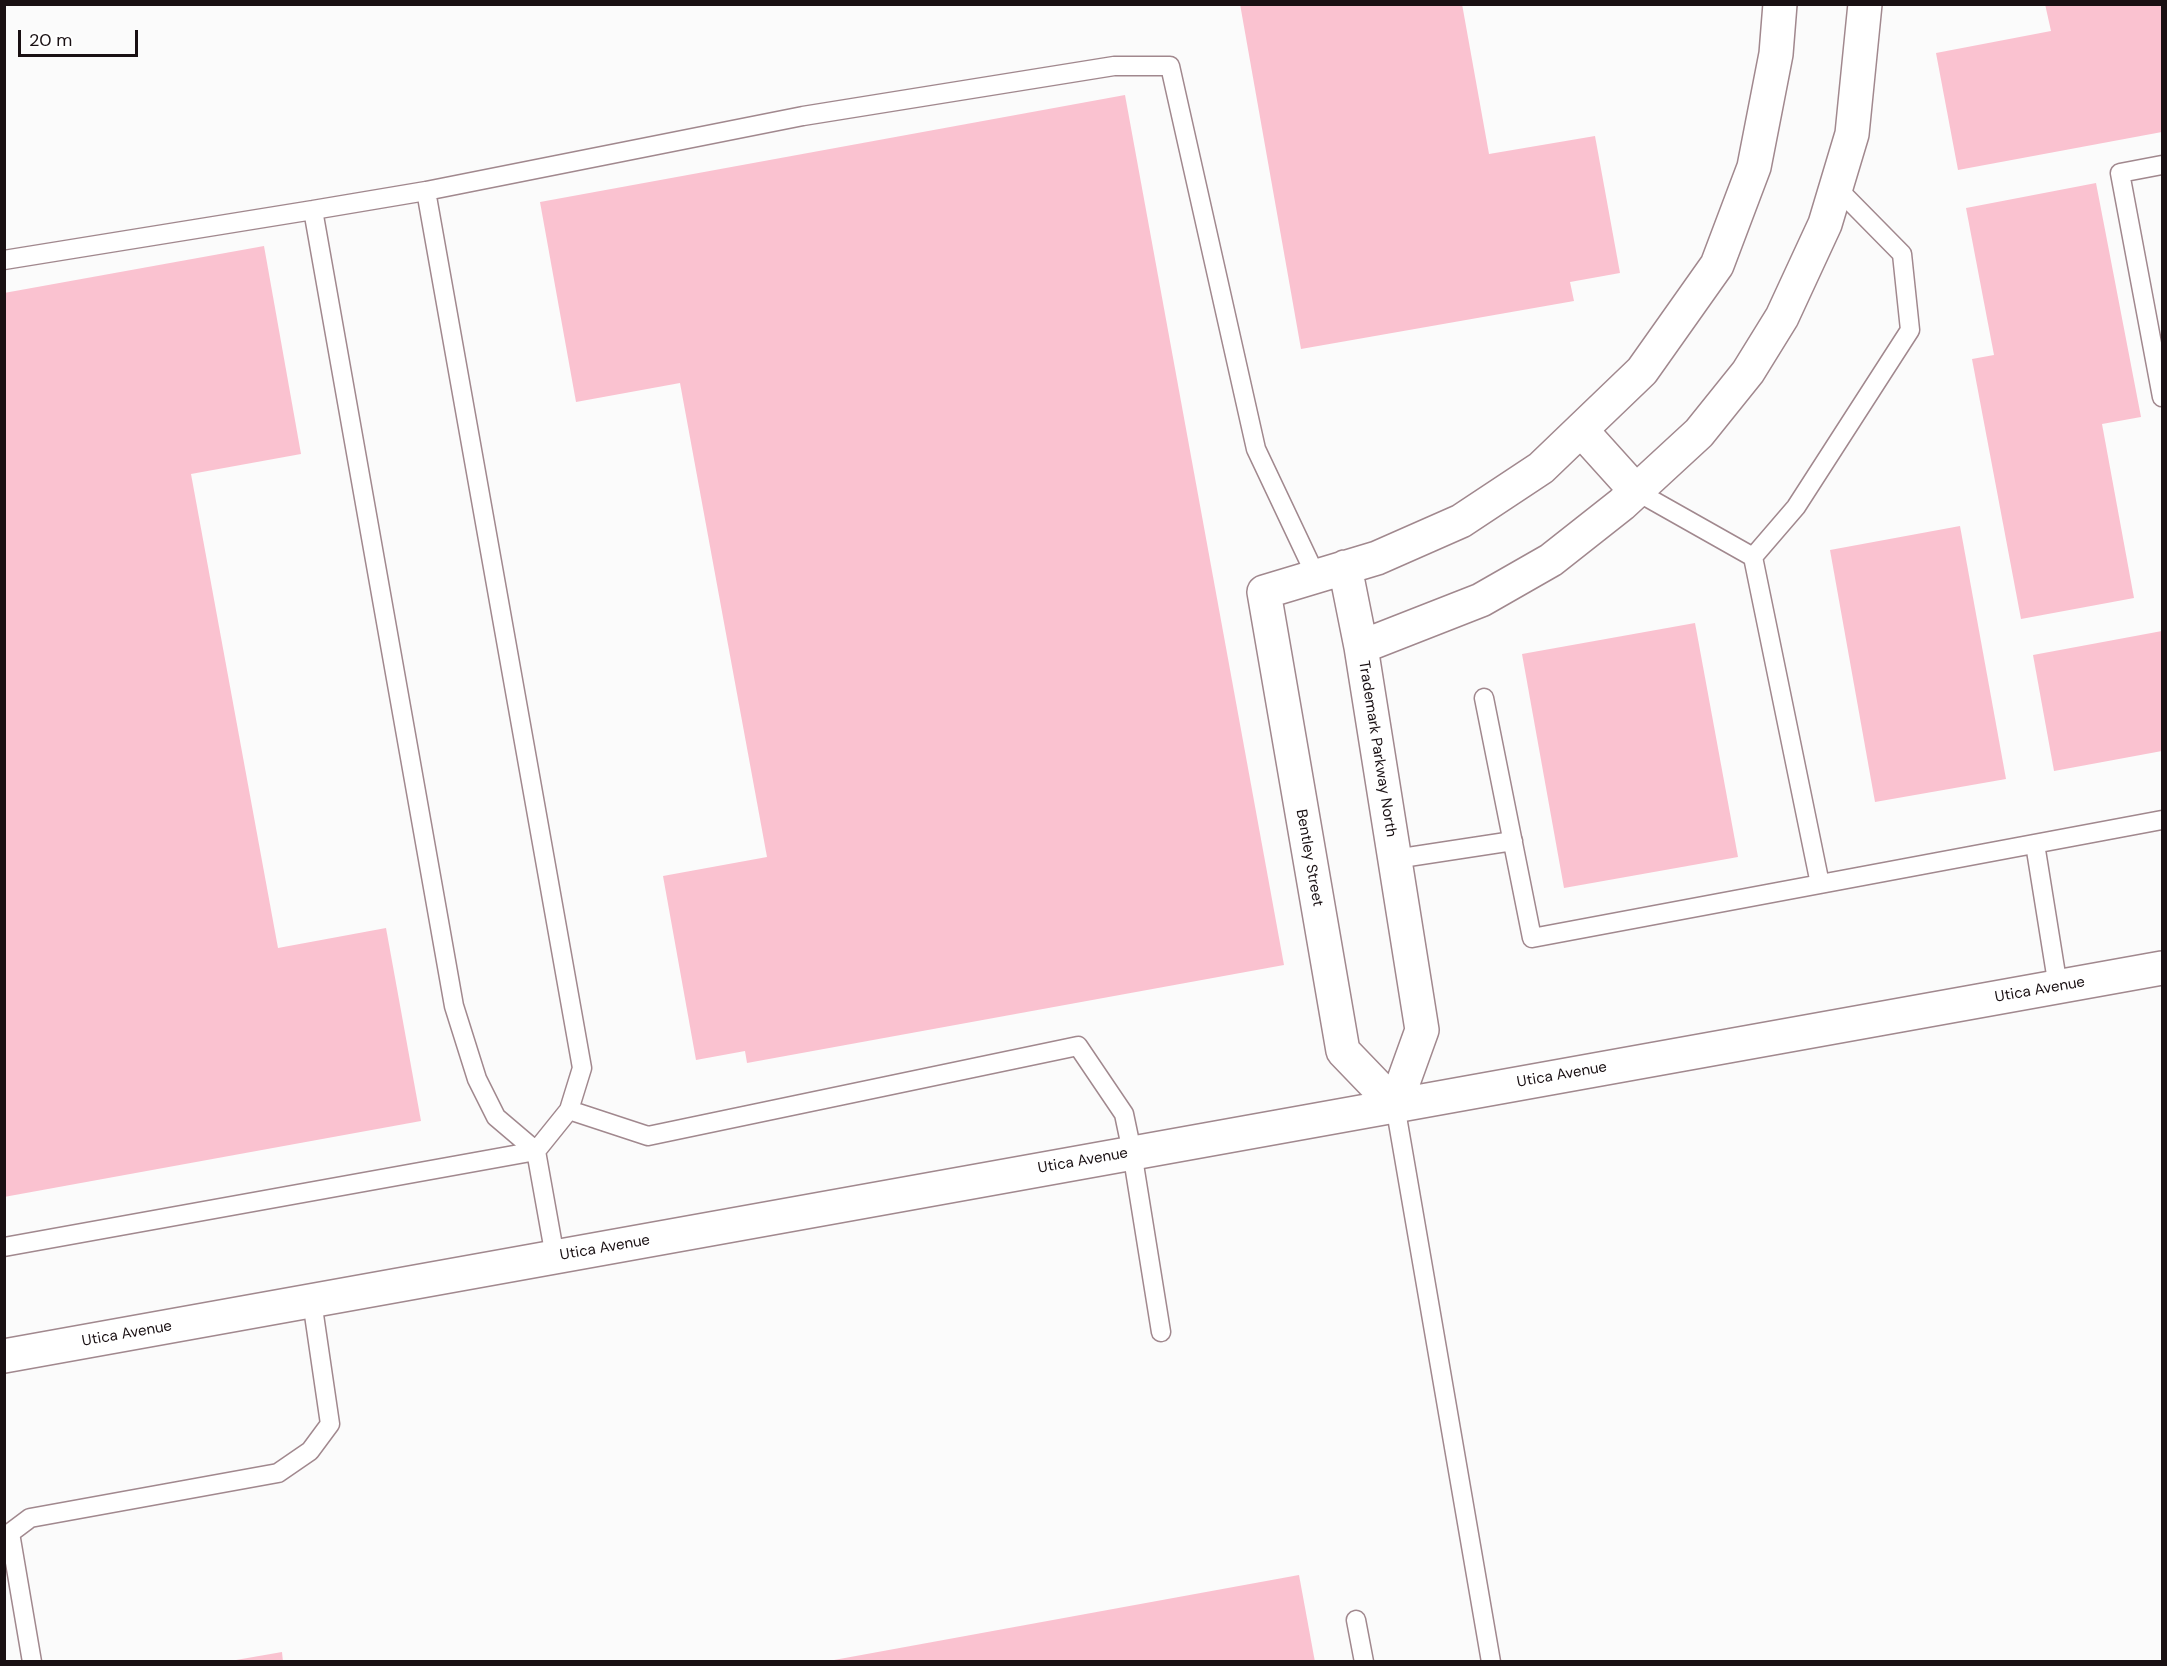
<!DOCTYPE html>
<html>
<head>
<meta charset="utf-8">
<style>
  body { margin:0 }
  #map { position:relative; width:2167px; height:1666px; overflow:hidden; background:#fbfbfb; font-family:"DM Sans",sans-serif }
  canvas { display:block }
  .frame { position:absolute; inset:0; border:6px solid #191013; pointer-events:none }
  .scale { position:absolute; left:18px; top:30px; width:120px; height:27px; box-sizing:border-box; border:3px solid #191013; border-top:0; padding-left:8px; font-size:18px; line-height:21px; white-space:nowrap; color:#191013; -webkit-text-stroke:4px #fff; paint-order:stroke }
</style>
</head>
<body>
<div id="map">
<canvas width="2167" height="1666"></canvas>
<div class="frame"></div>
<div class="scale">20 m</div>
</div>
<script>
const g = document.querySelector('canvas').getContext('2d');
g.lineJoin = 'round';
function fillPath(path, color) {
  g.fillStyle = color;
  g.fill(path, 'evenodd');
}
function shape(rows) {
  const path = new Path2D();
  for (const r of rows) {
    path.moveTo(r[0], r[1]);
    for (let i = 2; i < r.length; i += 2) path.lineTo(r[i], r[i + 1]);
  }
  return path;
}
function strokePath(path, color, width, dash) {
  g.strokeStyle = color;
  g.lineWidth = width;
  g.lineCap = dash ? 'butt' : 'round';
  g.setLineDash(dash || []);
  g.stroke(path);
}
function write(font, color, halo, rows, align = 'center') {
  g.font = font + ' "DM Sans",sans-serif';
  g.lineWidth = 4.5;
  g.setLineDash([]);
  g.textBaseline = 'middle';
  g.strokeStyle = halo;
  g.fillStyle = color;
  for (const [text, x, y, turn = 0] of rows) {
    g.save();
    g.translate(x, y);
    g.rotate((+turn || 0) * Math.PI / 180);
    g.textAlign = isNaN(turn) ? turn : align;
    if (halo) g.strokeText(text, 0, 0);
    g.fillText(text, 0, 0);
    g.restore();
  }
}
fillPath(shape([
  [1240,4,1462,4,1489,154,1595,136,1620,273,1570,282,1574,301,1301,349],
  [2045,4,2162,4,2162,132,1958,170,1936,53,2051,31],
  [1125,95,1284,965,747,1063,745,1051,696,1060,663,876,767,857,680,383,576,402,540,202],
  [2096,183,2141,417,2102,424,2134,598,2021,619,1972,359,1994,355,1966,208],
  [264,246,301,454,191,474,278,948,386,928,421,1121,4,1197,4,293],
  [1960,526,2006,779,1875,802,1830,550],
  [1695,623,1738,857,1564,888,1522,654],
  [2162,631,2162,751,2054,771,2033,655],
  [1299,1575,1315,1662,835,1662,834,1660],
  [282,1652,283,1662,237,1662,236,1660]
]), '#fac2d0');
const lane = shape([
  [2162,165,2120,173,2162,397],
  [426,191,803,116,1114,66,1170,66,1256,449,1316,576],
  [4,260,313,210],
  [1636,491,1753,557],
  [1484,698,1532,938,2162,820],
  [2035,844,2058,987],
  [1395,859,1513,841],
  [1820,884,1753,557,1796,507,1910,330,1902,254,1836,187],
  [1395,1105,1491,1662],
  [569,1110,648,1136,1078,1046,1124,1114,1132,1152,1161,1332],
  [536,1151,496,1117,477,1079,454,1006,313,210,426,191,582,1068,569,1110,536,1151,555,1257],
  [4,1247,536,1151],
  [1356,1620,1364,1662],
  [32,1662,10,1533,30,1518,278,1473,310,1451,330,1424,312,1301]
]);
const street = shape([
  [1780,4,1776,54,1754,167,1717,265,1642,371,1541,468,1461,521,1377,558,1264,592,1343,1051,1395,1105,1422,1030,1361,647,1481,600,1551,560,1622,504,1699,433,1748,372,1782,317,1825,224,1852,134,1865,4],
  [1581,430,1636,491],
  [1345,567,1361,647],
  [4,1356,2162,968]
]);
strokePath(lane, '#a1888e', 21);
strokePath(street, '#a1888e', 36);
strokePath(lane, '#fff', 18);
strokePath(street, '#fff', 33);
write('15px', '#191013', '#fff', [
  ["Trademark Parkway North",1377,749,81],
  ["Bentley Street",1309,858,80],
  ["Utica Avenue",2040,990,-10],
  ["Utica Avenue",1562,1075,-10],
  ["Utica Avenue",1083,1161,-10],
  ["Utica Avenue",605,1248,-10],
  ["Utica Avenue",127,1334,-10]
]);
</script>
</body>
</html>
